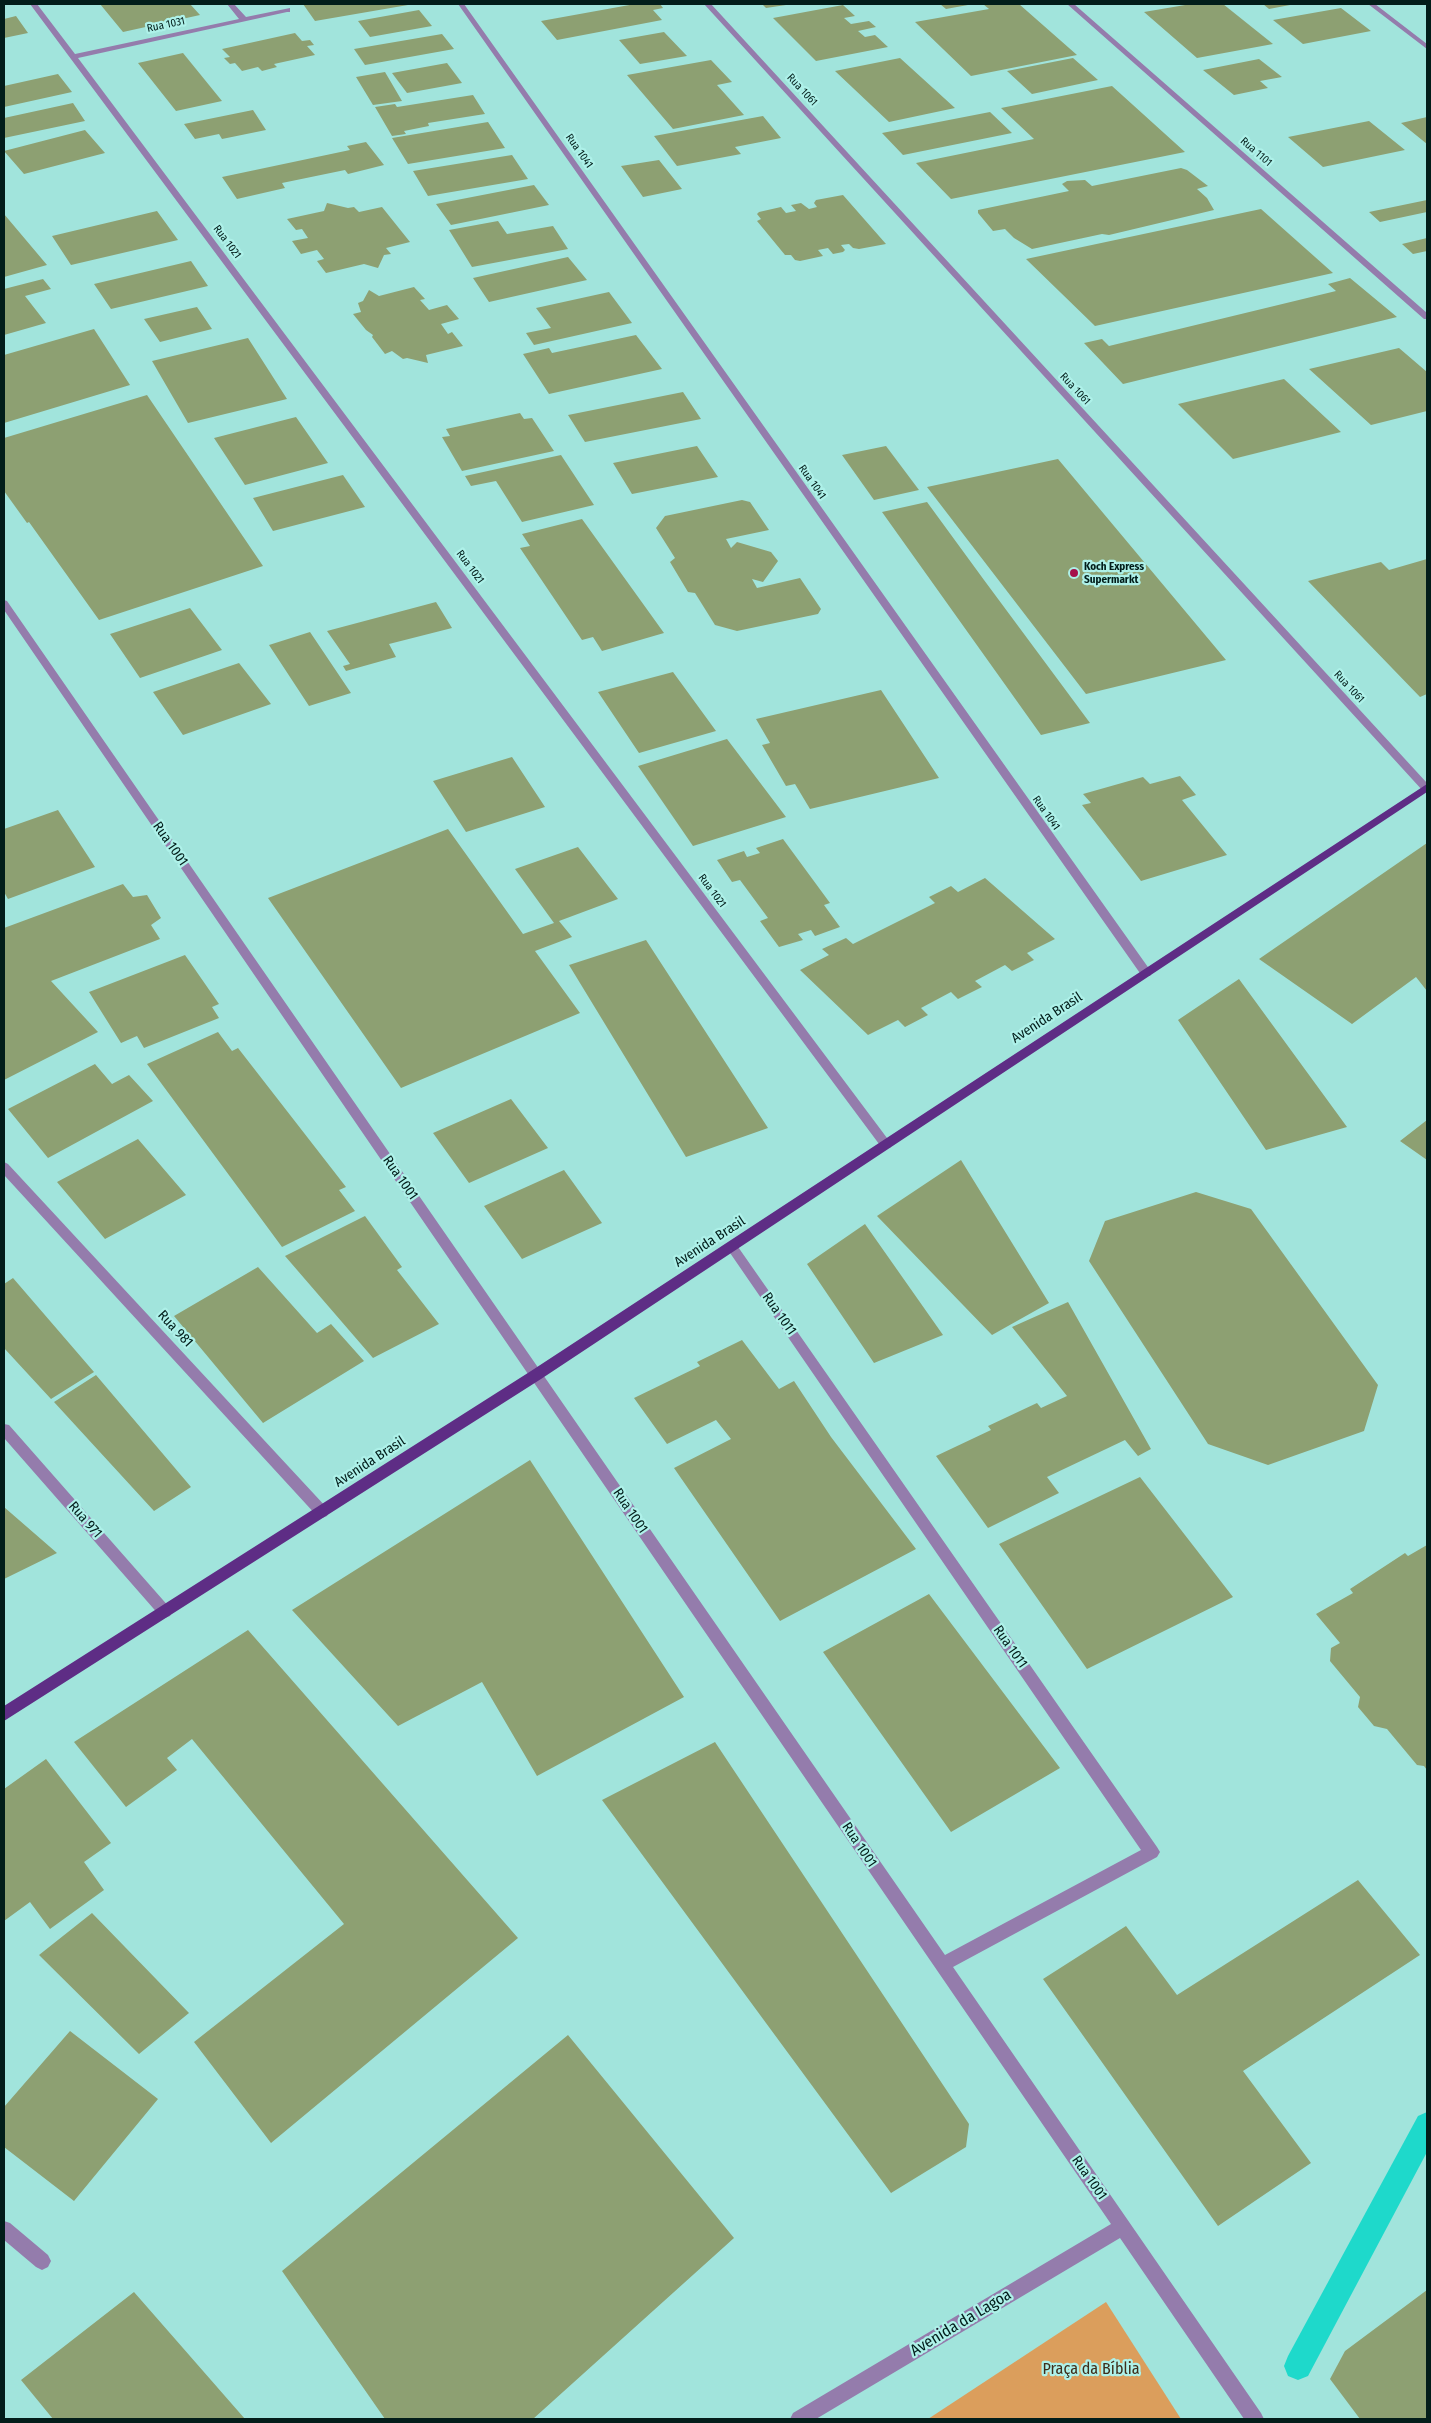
<!DOCTYPE html>
<html>
<head>
<meta charset="utf-8">
<style>
  body { margin:0 }
  #map { position:relative; width:1431px; height:2423px; overflow:hidden; background:#a1e4dc; font-family:"Fira Sans Condensed",sans-serif }
  canvas { display:block }
  .frame { position:absolute; inset:0; border:5px solid #021d1a; pointer-events:none }
</style>
</head>
<body>
<div id="map">
<canvas width="1431" height="2423"></canvas>
<div class="frame"></div>
</div>
<script>
const g = document.querySelector('canvas').getContext('2d');
g.lineJoin = 'round';
function fillPath(path, color) {
  g.fillStyle = color;
  g.fill(path, 'evenodd');
}
function shape(rows) {
  const path = new Path2D();
  for (const r of rows) {
    path.moveTo(r[0], r[1]);
    for (let i = 2; i < r.length; i += 2) path.lineTo(r[i], r[i + 1]);
  }
  return path;
}
function strokePath(path, color, width, dash) {
  g.strokeStyle = color;
  g.lineWidth = width;
  g.lineCap = dash ? 'butt' : 'round';
  g.setLineDash(dash || []);
  g.stroke(path);
}
function write(font, color, halo, rows, align = 'center') {
  g.font = font + ' "Fira Sans Condensed",sans-serif';
  g.lineWidth = 4.5;
  g.setLineDash([]);
  g.textBaseline = 'middle';
  g.strokeStyle = halo;
  g.fillStyle = color;
  for (const [text, x, y, turn = 0] of rows) {
    g.save();
    g.translate(x, y);
    g.rotate((+turn || 0) * Math.PI / 180);
    g.textAlign = isNaN(turn) ? turn : align;
    if (halo) g.strokeText(text, 0, 0);
    g.fillText(text, 0, 0);
    g.restore();
  }
}
fillPath(shape([
  [1106,2302,1181,2419,928,2419]
]), '#db9e5c');
fillPath(shape([
  [1427,2112,1427,2152,1308,2376,1298,2380,1288,2376,1284,2366,1288,2356,1418,2116,1427,2112]
]), '#1ed9cb');
fillPath(shape([
  [100,4,190,4,200,15,123,32],
  [303,4,408,4,408,5,315,21],
  [635,4,660,4,663,8,653,10,662,20,557,40,541,21],
  [762,4,786,4,786,5,766,8],
  [940,4,968,4,968,5,946,9],
  [983,4,1019,4,1077,55,971,76,915,22,989,9],
  [1191,4,1223,4,1273,44,1197,58,1144,12],
  [1263,4,1290,4,1290,5,1269,9],
  [843,5,855,16,844,18,851,24,869,21,876,27,858,31,865,37,875,35,888,47,816,61,773,18],
  [1341,8,1371,31,1303,44,1273,20],
  [419,10,432,26,370,37,358,21],
  [16,16,28,33,4,38,4,19],
  [664,32,687,56,640,64,619,40],
  [295,33,302,41,310,40,314,45,307,46,315,55,274,64,277,67,262,71,258,67,242,71,235,63,230,64,224,58,230,57,222,49],
  [442,34,454,49,365,65,354,49],
  [183,53,222,101,176,111,138,63],
  [900,58,955,108,889,122,835,71],
  [1073,58,1098,80,1032,94,1007,71],
  [1259,59,1282,77,1260,81,1268,88,1234,95,1203,70],
  [711,60,732,82,717,85,744,115,673,129,627,75],
  [447,63,462,83,407,93,392,73],
  [385,72,402,101,373,105,356,77],
  [58,74,72,92,4,107,4,86],
  [1112,86,1185,152,951,199,916,163,1034,139,1001,108],
  [473,95,485,114,428,123,429,126,404,131,406,134,392,136,375,107,395,104,397,107],
  [73,103,85,121,4,138,4,118],
  [253,110,266,130,222,139,219,134,195,139,184,124],
  [990,112,1012,133,903,155,882,133],
  [763,116,781,138,735,147,741,154,677,166,654,136],
  [1427,117,1427,144,1401,123],
  [1369,121,1405,150,1323,167,1288,137],
  [488,122,505,148,408,164,392,138],
  [85,130,105,153,24,174,4,151],
  [366,142,384,165,348,174,345,170,282,183,285,188,237,199,222,177,350,150,347,146],
  [512,155,528,179,428,196,413,171],
  [659,160,682,189,643,197,621,166],
  [1181,168,1187,170,1208,186,1197,189,1207,198,1214,210,1109,235,1102,234,1032,249,1014,238,1005,229,993,231,978,213,978,210,1069,191,1062,184,1067,181,1085,180,1092,186],
  [534,185,549,205,451,225,436,204],
  [843,195,886,244,859,249,853,248,849,244,841,245,845,250,843,252,833,254,828,248,818,250,823,256,800,261,795,260,791,255,785,255,757,221,761,219,757,214,759,212,781,207,786,213,796,211,791,205,801,203,809,209,817,207,814,203,816,200],
  [1427,200,1427,212,1380,222,1369,212],
  [327,203,348,208,354,207,359,212,382,207,410,242,386,248,391,254,384,255,378,268,364,264,326,273,317,261,324,259,317,250,301,254,292,241,308,238,302,229,296,230,287,219,324,211],
  [1261,209,1333,273,1095,326,1026,259],
  [157,211,178,240,71,265,52,236],
  [4,214,47,265,4,277],
  [498,221,507,234,553,226,568,249,472,267,449,230],
  [1427,238,1427,251,1413,254,1402,244],
  [568,257,587,280,489,302,473,278],
  [191,261,208,286,111,309,94,284],
  [1350,278,1397,317,1123,384,1084,343,1102,339,1109,346,1336,291,1328,284],
  [43,279,51,289,25,296,46,323,4,335,4,289],
  [414,287,425,299,420,300,429,310,447,305,459,319,441,324,448,334,452,332,463,346,426,355,428,363,407,358,403,359,392,351,385,354,372,337,373,335,366,330,353,314,361,312,358,303,363,301,369,290,379,296],
  [609,292,632,323,534,345,526,333,551,328,536,308],
  [197,307,212,329,160,342,144,319],
  [94,329,130,385,4,423,4,355],
  [636,335,662,369,549,394,523,354,549,348,552,353],
  [248,338,287,399,188,423,152,361],
  [1399,348,1427,372,1427,411,1371,425,1309,369],
  [1284,379,1341,432,1233,459,1178,404],
  [683,392,701,419,585,442,568,415],
  [147,395,263,566,99,620,29,522,27,523,4,491,4,438],
  [520,413,524,419,532,418,554,451,462,471,442,437,450,436,446,429],
  [296,417,328,463,245,485,214,438],
  [697,446,718,477,632,494,613,463],
  [886,446,919,490,874,500,842,455],
  [561,455,594,505,522,522,496,481,471,486,465,476],
  [1058,459,1226,660,1086,694,927,487],
  [343,475,365,507,273,531,253,498],
  [742,500,750,502,769,530,726,539,731,548,737,542,771,552,778,561,763,582,752,579,757,588,800,578,821,609,818,614,737,631,715,625,695,593,688,592,670,562,675,558,656,528,665,516],
  [927,502,984,580,1090,723,1041,735,882,512],
  [582,519,664,633,602,651,593,637,582,640,520,548,530,546,522,534],
  [1427,559,1427,694,1420,697,1308,581,1381,562,1389,570],
  [436,602,452,628,389,644,396,657,346,671,343,666,350,664,327,631],
  [190,608,222,650,140,678,110,634],
  [310,632,351,693,309,706,269,645],
  [239,663,271,704,183,735,153,692],
  [673,672,716,731,639,753,598,692],
  [881,690,939,778,810,809,795,784,786,786,762,745,770,743,756,719],
  [727,739,786,817,693,846,638,766],
  [512,757,545,807,466,832,433,781],
  [1180,776,1196,795,1182,800,1227,855,1141,881,1082,805,1091,803,1083,794,1143,777,1150,784],
  [58,810,95,867,8,899,4,892,4,829],
  [448,829,523,934,554,923,515,869,578,847,618,899,559,921,572,937,535,951,580,1013,401,1088,268,898],
  [783,839,830,903,824,905,840,927,815,936,811,930,798,934,803,940,779,947,760,921,768,918,740,880,732,882,717,860,744,851,747,857,760,853,756,848],
  [1427,843,1427,991,1416,977,1352,1024,1259,959],
  [985,878,1055,939,1027,953,1034,960,1012,971,1005,965,975,981,982,987,958,999,951,992,921,1008,928,1015,905,1027,898,1020,868,1035,800,970,829,955,822,949,846,938,853,944,935,903,929,897,951,886,958,892],
  [123,884,133,897,147,895,161,918,151,925,160,939,51,981,98,1032,4,1080,4,928],
  [646,940,768,1128,686,1157,569,965],
  [185,955,219,1004,212,1007,219,1018,144,1048,137,1036,121,1043,89,992],
  [1239,979,1347,1127,1266,1150,1178,1020],
  [218,1032,232,1051,238,1048,346,1187,339,1190,355,1211,282,1247,147,1064],
  [95,1064,112,1084,129,1075,153,1101,48,1158,8,1109],
  [511,1099,548,1148,469,1183,433,1133],
  [1427,1120,1427,1160,1400,1141],
  [138,1139,186,1195,105,1239,57,1182],
  [961,1160,1049,1303,992,1335,877,1216],
  [564,1170,602,1223,522,1259,484,1206],
  [1196,1192,1251,1209,1378,1385,1364,1431,1268,1465,1208,1444,1089,1261,1105,1221],
  [365,1216,402,1267,397,1270,439,1324,373,1358,285,1256],
  [865,1224,943,1335,874,1363,807,1264],
  [258,1267,317,1333,331,1324,364,1361,263,1423,174,1316],
  [13,1278,94,1372,51,1399,4,1348,4,1284],
  [1068,1302,1151,1449,1138,1456,1125,1440,1047,1477,1059,1493,988,1528,936,1456,991,1430,988,1426,1037,1403,1041,1408,1067,1396,1012,1327],
  [742,1340,779,1389,794,1381,831,1437,916,1549,780,1621,674,1468,731,1439,716,1420,667,1444,634,1398,700,1366,697,1362],
  [96,1375,191,1487,154,1511,54,1402],
  [530,1460,684,1697,537,1776,482,1682,398,1726,292,1610],
  [1140,1477,1233,1597,1087,1669,999,1544],
  [4,1507,57,1553,4,1579],
  [1427,1545,1427,1770,1424,1766,1417,1765,1387,1729,1374,1726,1358,1707,1360,1697,1330,1661,1331,1648,1340,1643,1316,1614,1353,1593,1350,1589,1405,1553,1408,1556],
  [929,1594,1060,1768,951,1832,823,1652],
  [248,1630,518,1938,271,2143,194,2042,344,1924,192,1739,167,1758,177,1770,126,1807,74,1742],
  [715,1742,969,2124,966,2147,891,2193,602,1800],
  [46,1759,111,1843,84,1862,104,1890,50,1929,30,1902,4,1921,4,1789],
  [1358,1880,1420,1955,1243,2071,1311,2163,1218,2226,1043,1979,1126,1926,1177,1995],
  [92,1913,189,2013,139,2054,39,1955],
  [70,2031,158,2099,74,2201,4,2147,4,2107],
  [568,2035,734,2238,533,2419,385,2419,282,2271],
  [1427,2290,1427,2419,1360,2419,1330,2379,1345,2351],
  [134,2292,245,2419,53,2419,21,2380]
]), '#8da072');
fillPath(shape([
  [30,4,37,4,75,54,239,19,227,4,234,4,246,17,290,8,290,12,287,12,78,58,890,1142,892,1145,890,1148,882,1148,30,4],
  [458,4,464,4,1150,970,1152,973,1150,976,1142,976,458,4],
  [704,4,711,4,1427,783,1427,792,1423,791,704,4],
  [1067,4,1074,4,1427,313,1427,319,1424,319,1067,4],
  [1368,4,1375,4,1427,44,1427,49,1368,4],
  [4,600,7,601,945,1955,1141,1850,728,1250,726,1247,728,1244,736,1244,1157,1847,1160,1852,1157,1857,953,1967,1261,2413,1264,2419,1244,2419,1120,2238,816,2419,790,2419,793,2413,1111,2224,4,610,4,600],
  [4,1162,8,1164,327,1508,329,1512,327,1516,322,1518,317,1516,4,1175,4,1162],
  [4,1424,9,1425,170,1608,172,1612,170,1616,165,1618,160,1616,4,1438,4,1424],
  [4,2221,10,2223,48,2255,51,2261,48,2267,42,2270,36,2267,4,2240,4,2221]
]), '#947cac');
fillPath(shape([
  [1427,784,1427,792,541,1379,4,1721,4,1706,531,1371,1427,784]
]), '#5e2d85');
for (const [x, y, r, color] of [
  [1074,573,5,"#a5104a"]
]) {
  const dot = new Path2D();
  dot.arc(x, y, r, 0, 2 * Math.PI);
  g.fillStyle = color;
  g.fill(dot);
  strokePath(dot, '#aef1e9', 2);
}
write('11px', '#021d1a', '#aef1e9', [
  ["Rua 1031",166,25,-12],
  ["Rua 1061",802,90,47],
  ["Rua 1041",579,151,55],
  ["Rua 1101",1256,152,41],
  ["Rua 1021",227,242,53],
  ["Rua 1061",1075,389,47],
  ["Rua 1041",812,482,55],
  ["Rua 1021",470,567,53],
  ["Rua 1061",1349,687,47],
  ["Rua 1041",1046,813,55],
  ["Rua 1021",712,891,53]
]);
write('bold 11px', '#021d1a', '#aef1e9', [
  ["Koch Express",1084,567],
  ["Supermarkt",1084,580]
], 'left');
write('14px', '#021d1a', '#aef1e9', [
  ["Rua 1001",170,844,55],
  ["Avenida Brasil",1047,1018,-33],
  ["Rua 1001",400,1178,55],
  ["Avenida Brasil",710,1242,-33],
  ["Rua 1011",779,1314,55],
  ["Rua 981",175,1329,47],
  ["Avenida Brasil",370,1462,-33],
  ["Rua 1001",630,1511,56],
  ["Rua 971",85,1520,49],
  ["Rua 1011",1010,1647,55],
  ["Rua 1001",859,1845,56],
  ["Rua 1001",1089,2178,55]
]);
write('16px', '#021d1a', '#aef1e9', [
  ["Avenida da Lagoa",961,2323,-31]
]);
write('16px', '#3e2d1a', '#aef1e9', [
  ["Praça da Bíblia",1091,2370]
]);
</script>
</body>
</html>
